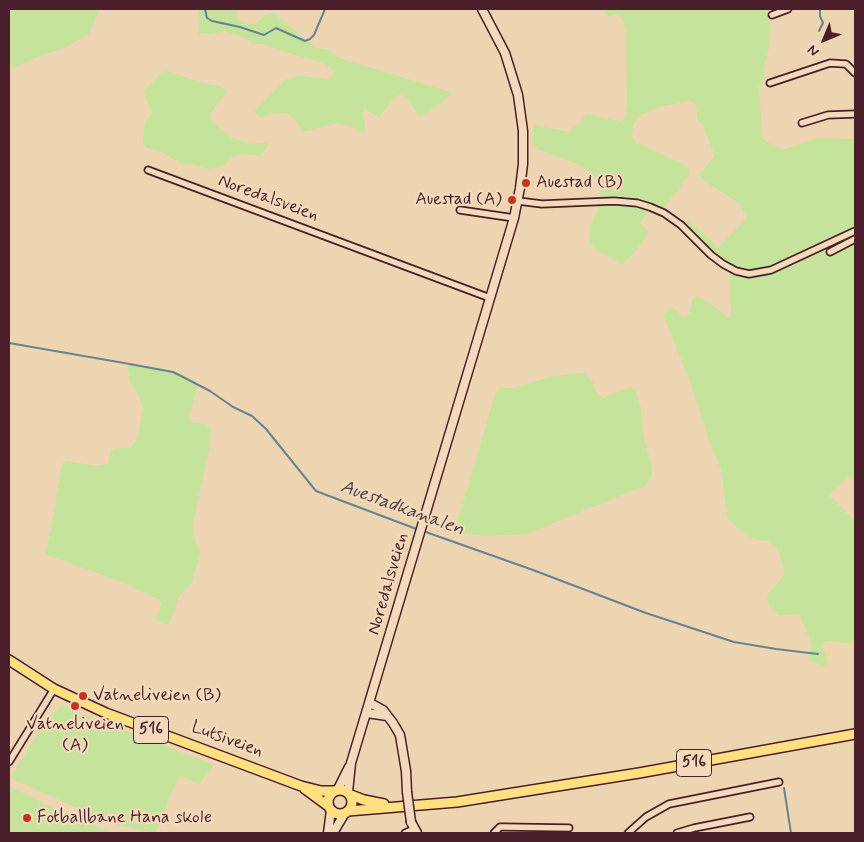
<!DOCTYPE html>
<html>
<head>
<meta charset="utf-8">
<style>
  body { margin:0 }
  #map { position:relative; width:864px; height:842px; overflow:hidden; background:#eed5b2; font-family:Mynerve,sans-serif }
  canvas { display:block }
  .frame { position:absolute; inset:0; border:10px solid #4a1f2b; pointer-events:none }
  .north { position:absolute; left:799px; top:15px; width:50px; height:50px; -webkit-text-stroke:4px #f2daba; paint-order:stroke; rotate:225deg; font-size:14px; font-weight:700; line-height:20px; text-align:center; color:#4a1f2b }
  .north::after { content:''; display:block; margin:auto; width:18px; height:22px; background:#4a1f2b; clip-path:polygon(50% 0,100% 100%,50% 72%,0 100%) }
</style>
</head>
<body>
<div id="map">
<canvas width="864" height="842"></canvas>
<div class="frame"></div>
<div class="north">N</div>
</div>
<script>
const g = document.querySelector('canvas').getContext('2d');
g.lineJoin = 'round';
function fillPath(path, color) {
  g.fillStyle = color;
  g.fill(path, 'evenodd');
}
function shape(rows) {
  const path = new Path2D();
  for (const r of rows) {
    if (r.length === 3) {
      path.moveTo(r[0] + r[2], r[1]);
      path.arc(r[0], r[1], r[2], 0, 2 * Math.PI);
      continue;
    }
    path.moveTo(r[0], r[1]);
    for (let i = 2; i < r.length; i += 2) path.lineTo(r[i], r[i + 1]);
  }
  return path;
}
function strokePath(path, color, width, dash) {
  g.strokeStyle = color;
  g.lineWidth = width;
  g.lineCap = dash ? 'butt' : 'round';
  g.setLineDash(dash || []);
  g.stroke(path);
}
function write(font, color, halo, rows, align = 'center') {
  g.font = font + ' Mynerve,sans-serif';
  g.lineWidth = 4.5;
  g.setLineDash([]);
  g.textBaseline = 'middle';
  g.strokeStyle = halo;
  g.fillStyle = color;
  for (const [text, x, y, turn = 0] of rows) {
    g.save();
    g.translate(x, y);
    g.rotate((+turn || 0) * Math.PI / 180);
    g.textAlign = isNaN(turn) ? turn : align;
    if (halo) g.strokeText(text, 0, 0);
    g.fillText(text, 0, 0);
    g.restore();
  }
}
fillPath(shape([
  [9,9,100,9,89,34,66,47,42,55,9,70],
  [199,9,237,9,238,19,249,24,256,24,265,15,273,12,315,47,331,51,336,57,447,91,451,94,441,104,419,117,407,99,401,94,394,98,379,117,376,116,365,109,362,113,365,123,364,134,350,126,338,123,303,132,295,119,287,113,271,114,261,118,256,115,255,110,285,80,293,77,302,76,329,79,332,77,335,71,324,63,288,53,264,44,253,44,245,38,225,31,211,34,198,33],
  [601,9,767,9,770,20,769,48,763,71,764,81,763,84,759,86,762,139,783,150,819,138,855,139,855,483,849,476,829,495,855,521,855,644,830,641,824,642,822,647,828,661,826,666,810,661,809,653,812,645,799,614,779,615,769,606,767,597,769,592,784,576,785,570,776,547,768,541,757,540,744,534,728,519,721,470,710,443,691,384,664,316,665,313,672,307,684,317,686,316,690,312,692,300,695,296,711,304,727,317,730,317,731,312,729,274,727,270,699,247,681,225,685,221,690,222,718,247,736,230,747,218,739,203,706,182,700,176,700,173,714,157,714,154,703,126,698,121,696,105,690,100,656,108,641,115,634,123,632,134,635,142,684,165,688,168,689,174,676,193,659,212,657,213,650,211,641,221,641,224,648,232,642,243,624,264,621,264,596,250,589,242,590,226,601,203,600,181,582,166,538,149,532,144,534,125,569,132,574,126,580,124,586,114,621,121,625,119,627,106,626,31,623,22,619,14,608,16],
  [167,71,207,84,220,86,225,89,226,92,223,97,213,110,210,115,211,120,232,138,251,144,268,143,269,146,262,154,260,156,247,154,233,156,223,166,210,169,187,163,183,165,162,152,147,148,143,144,143,139,144,126,151,113,144,91,162,73],
  [131,364,174,371,187,377,197,385,189,419,193,423,205,424,211,429,209,449,193,524,193,534,200,553,192,582,187,589,179,596,169,625,156,620,161,604,159,599,150,596,127,584,45,554,52,524,62,464,66,461,97,466,108,464,110,453,114,449,131,447,137,439,143,408,139,395,130,382,128,368],
  [579,373,585,374,593,382,597,393,603,398,630,387,635,390,641,408,643,434,652,468,652,477,644,486,527,534,489,536,458,533,455,530,496,392,500,388,514,388,549,377],
  [62,706,214,765,200,784,179,776,155,833,116,825,10,778,46,720],
  [9,786,67,814,110,833,9,833]
]), '#c5e39a');
strokePath(shape([
  [205,9,207,18,212,21,240,27,264,35,276,28,305,41,310,39,314,35,325,9],
  [819,31,823,23,820,16,820,9],
  [9,343,124,363,173,372,183,377,210,391,233,407,252,416,266,429,316,491,419,530],
  [423,531,533,570,646,613,734,642,776,649,818,654],
  [784,788,791,833]
]), '#668392', 2);
const street = shape([
  [772,15,788,9],
  [770,83,830,63,846,64,855,73],
  [802,123,828,115,855,114],
  [148,170,490,298],
  [518,201,542,204,614,201,637,203,650,207,664,213,681,225,711,255,723,264,736,271,749,274,771,270,855,231],
  [460,210,514,218],
  [830,252,855,239],
  [9,762,54,689],
  [405,833,414,829],
  [494,833,500,827,504,827,569,828],
  [628,833,646,817,669,804,779,782],
  [677,833,694,828,750,817]
]);
const secondary = shape([
  [370,703,383,710,393,723,400,735,406,771,407,792],
  [367,713,387,716],
  [338,789,349,767],
  [348,792,351,763,514,218,520,188,523,164,523,131,518,95,505,53,482,9],
  [411,822,417,833],
  [328,833,331,810],
  [333,833,345,813]
]);
const primary = shape([
  [9,660,54,689,106,713,301,786,321,791,334,791],
  [305,789,328,806],
  [340,802,12],
  [351,795,364,800,384,804],
  [348,811,457,802,639,773,855,734]
]);
strokePath(street, '#4a1f2b', 9);
strokePath(secondary, '#4a1f2b', 11);
strokePath(primary, '#4a1f2b', 12);
strokePath(street, '#f2daba', 5.5);
strokePath(secondary, '#f2daba', 8);
strokePath(primary, '#ffdf80', 9);
const secondaryBridge = shape([
  [407,792,411,822]
]);
strokePath(secondaryBridge, '#4a1f2b', 11, []);
strokePath(secondaryBridge, '#f2daba', 8);
for (const [x, y, r, color] of [
  [526,183,5,"#c8321e"],
  [512,200,5,"#c8321e"],
  [83,696,5,"#c8321e"],
  [75,706,5,"#c8321e"],
  [27,818,5,"#c8321e"]
]) {
  const dot = new Path2D();
  dot.arc(x, y, r, 0, 2 * Math.PI);
  g.fillStyle = color;
  g.fill(dot);
  strokePath(dot, '#f2daba', 2);
}
for (const [x, y, w] of [
  [151,730,35],
  [694,763,35]
]) {
  const box = new Path2D();
  box.roundRect(x - w / 2, y - 13.5, w, 27, 4);
  g.fillStyle = '#f2daba';
  g.fill(box);
  strokePath(box, '#4a1f2b', 1);
}
write('bold 16px', '#4a1f2b', null, [
  ["516",151,730],
  ["516",694,763]
]);
write('18px', '#4a1f2b', '#f2daba', [
  ["Auestad (B)",536,183],
  ["Auestad (A)",502,200,"right"],
  ["Vatneliveien (B)",93,696],
  ["Vatneliveien",75,725,"center"],
  ["(A)",75,746,"center"],
  ["Fotballbane Hana skole",37,818]
], 'left');
write('18px', '#4a1f2b', '#f2daba', [
  ["Noredalsveien",268,199,20],
  ["Noredalsveien",389,584,-74],
  ["Lutsiveien",227,740,20]
]);
write('italic 19px', '#53404d', '#f2daba', [
  ["Auestadkanalen",402,509,20]
]);
</script>
</body>
</html>
